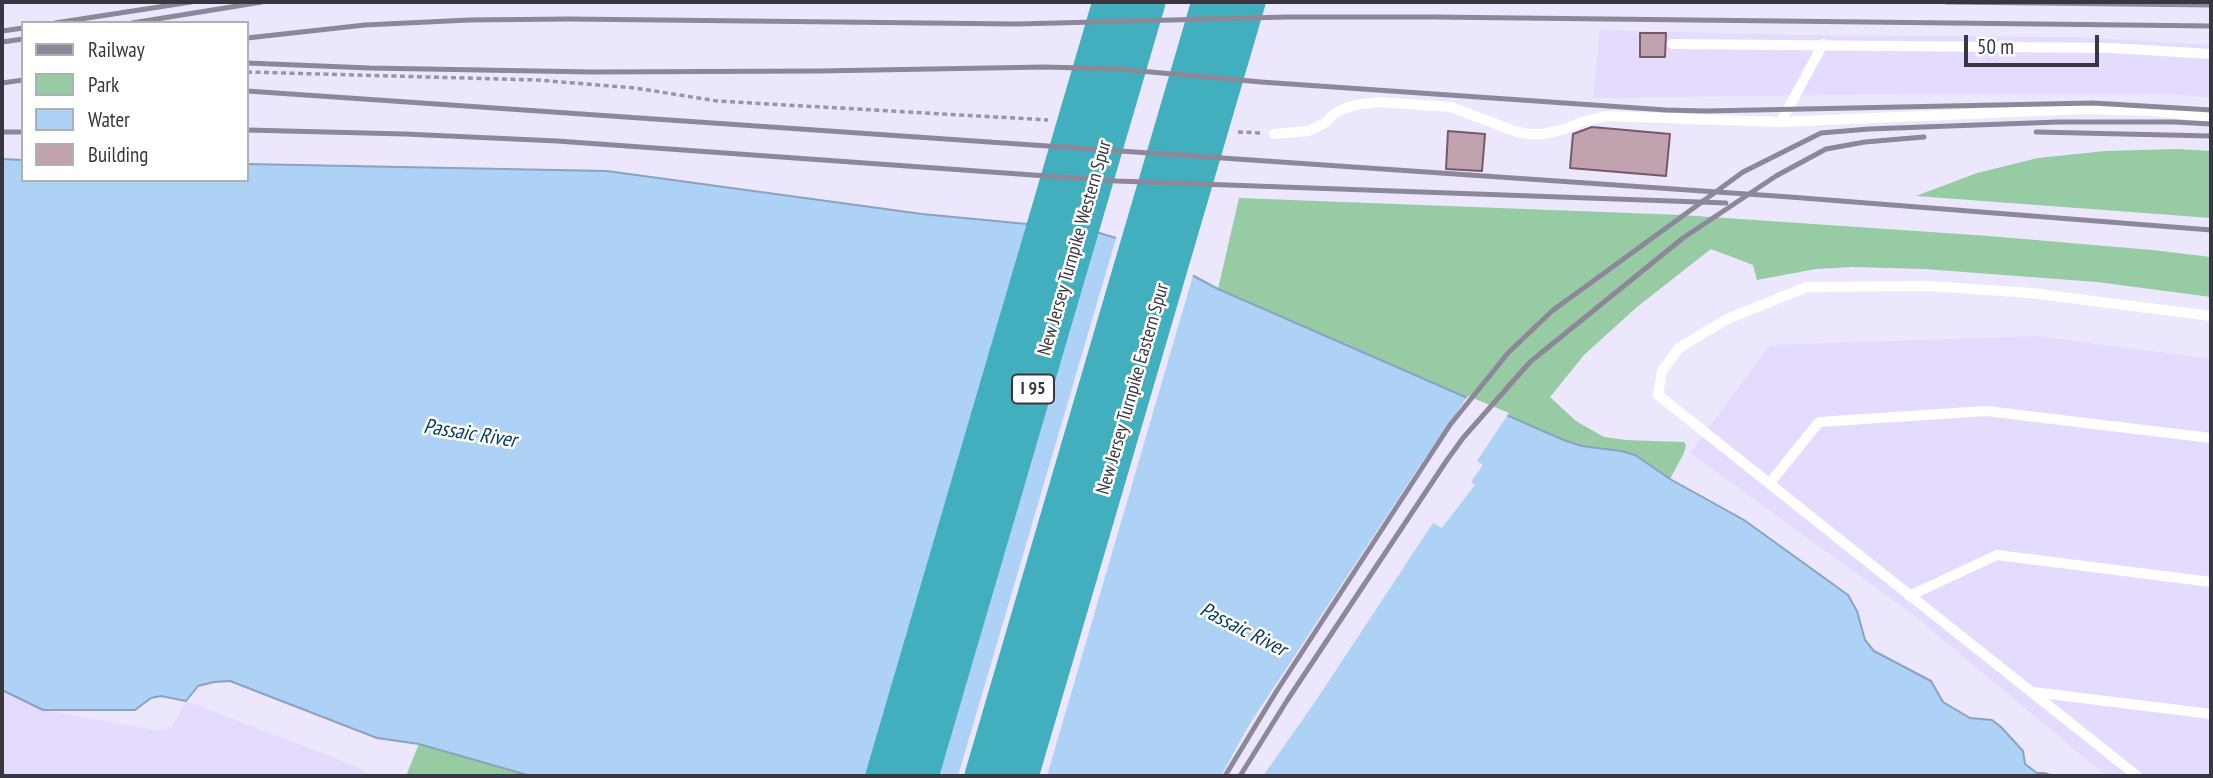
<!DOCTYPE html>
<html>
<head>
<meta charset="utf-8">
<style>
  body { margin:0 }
  #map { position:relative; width:2213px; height:778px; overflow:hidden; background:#ede7fe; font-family:"PT Sans Narrow",sans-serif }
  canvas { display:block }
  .frame { position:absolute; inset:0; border:4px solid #393641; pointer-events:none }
  .legend { position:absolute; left:21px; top:21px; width:228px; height:161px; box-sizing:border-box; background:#fff; border:2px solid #b0afb3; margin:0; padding:9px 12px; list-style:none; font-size:21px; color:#393641 }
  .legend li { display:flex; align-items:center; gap:14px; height:35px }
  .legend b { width:35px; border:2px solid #b0afb3 }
  .scale { position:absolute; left:1964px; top:35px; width:135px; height:32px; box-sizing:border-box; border:4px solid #393641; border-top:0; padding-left:9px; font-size:21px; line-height:24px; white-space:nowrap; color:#393641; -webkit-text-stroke:5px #fff; paint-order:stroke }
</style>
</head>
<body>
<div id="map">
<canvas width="2213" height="778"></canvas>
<div class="frame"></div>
<ul class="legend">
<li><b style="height:9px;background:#8d8899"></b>Railway</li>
<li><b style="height:19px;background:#97cba3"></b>Park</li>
<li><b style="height:19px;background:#aed1f6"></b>Water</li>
<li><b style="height:19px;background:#c1a3b0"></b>Building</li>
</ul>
<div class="scale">50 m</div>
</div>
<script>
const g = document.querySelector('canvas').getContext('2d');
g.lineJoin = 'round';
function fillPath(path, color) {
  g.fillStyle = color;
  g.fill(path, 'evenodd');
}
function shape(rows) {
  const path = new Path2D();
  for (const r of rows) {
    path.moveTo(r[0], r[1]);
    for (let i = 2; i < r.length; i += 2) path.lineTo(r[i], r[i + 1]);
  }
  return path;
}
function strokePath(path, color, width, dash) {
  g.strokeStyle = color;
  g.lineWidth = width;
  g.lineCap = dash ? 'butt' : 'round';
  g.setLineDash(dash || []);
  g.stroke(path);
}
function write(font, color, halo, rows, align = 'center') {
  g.font = font + ' "PT Sans Narrow",sans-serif';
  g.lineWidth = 5;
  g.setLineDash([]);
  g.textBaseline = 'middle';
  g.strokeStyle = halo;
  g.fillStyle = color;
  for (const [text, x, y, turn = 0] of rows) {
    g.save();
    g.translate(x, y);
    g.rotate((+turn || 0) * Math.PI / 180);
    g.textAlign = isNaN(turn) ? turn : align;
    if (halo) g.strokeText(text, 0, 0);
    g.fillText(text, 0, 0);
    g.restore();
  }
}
fillPath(shape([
  [1600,30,1796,35,2076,37,2211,45,2211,98,2171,94,1922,94,1593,98],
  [2037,336,2211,359,2211,776,2106,776,1911,613,1690,453,1770,345],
  [2,690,43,710,159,731,172,727,186,701,361,768,371,776,2,776]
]), '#e4dbff');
fillPath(shape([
  [2177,149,2211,151,2211,218,1916,196,1977,173,2038,158,2105,151],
  [1239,198,1682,215,1989,236,2152,250,2211,257,2211,297,2097,282,1924,269,1852,267,1816,269,1757,280,1753,265,1711,249,1637,307,1584,355,1550,397,1576,421,1604,437,1626,440,1684,442,1686,445,1684,453,1670,479,1635,455,1621,451,1582,446,1566,441,1218,289],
  [419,744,531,776,406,776]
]), '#97cba3');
const water = shape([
  [2,159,23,160,23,180,247,180,247,164,607,171,922,214,1090,230,1132,243,1218,289,1566,441,1582,446,1621,451,1635,455,1670,479,1744,520,1848,595,1857,611,1865,640,1874,651,1931,681,1943,702,1970,718,1992,720,2001,727,2023,751,2025,764,2037,773,2045,773,2052,776,531,776,419,744,377,738,230,681,214,682,198,686,186,701,161,696,151,698,135,710,43,710,2,690,2,159]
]);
fillPath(water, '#aed1f6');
strokePath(water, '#8ba2c0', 2);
fillPath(shape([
  [1117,235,1134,240,1194,272,1047,776,958,776],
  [1468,396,1509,413,1477,461,1483,465,1471,482,1475,485,1442,528,1433,523,1315,702,1263,776,1221,776,1249,725,1421,464]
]), '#ede7fe');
const building = shape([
  [1640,33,1666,33,1665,57,1640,57,1640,33],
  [1592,127,1670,134,1666,176,1570,168,1573,134,1592,127],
  [1448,131,1485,134,1482,171,1446,169,1448,131]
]);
fillPath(building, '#c1a3b0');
strokePath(building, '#745966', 2);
strokePath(shape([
  [247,72,537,80,635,88,717,101,1048,120],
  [1238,132,1261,133]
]), '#9a95a6', 3.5, [5, 3.5]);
strokePath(shape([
  [1672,44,2111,48,2211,54],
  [1781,122,2086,109,2151,111,2211,117],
  [1274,134,1308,131,1325,123,1335,113,1344,109,1355,105,1378,102,1451,107,1517,132,1529,134,1543,134,1565,129,1581,122,1606,116,1781,122,1823,44],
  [1769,484,1819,422,1986,411,2211,438],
  [1909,596,1997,555,2211,582],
  [2033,692,2211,714],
  [2137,776,1658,395,1662,371,1679,348,1727,319,1807,287,1928,286,2031,293,2211,316]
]), '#fff', 10);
strokePath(shape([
  [884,776,1111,2],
  [920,776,1147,2],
  [983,776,1210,2],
  [1020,776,1247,2]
]), '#42afbf', 37);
strokePath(shape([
  [1946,2,2211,5],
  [55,23,191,2],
  [132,23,262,2],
  [2,31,23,28],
  [247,38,365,25,469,20,569,19,1017,24,1288,17,1434,17,2211,26],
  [2,42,23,39],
  [247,63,370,68,592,72,818,71,1045,67,1118,69,1261,82,1666,110,1706,111,2093,103,2211,110],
  [2,83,23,80],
  [247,91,1790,197,2211,230],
  [247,130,405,134,557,141,1117,181,1726,203],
  [2,132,23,132],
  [2036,132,2211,136],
  [1225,776,1276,692,1450,425,1508,353,1552,311,1743,172,1821,133,1869,129,2058,122,2174,122,2211,124],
  [1240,776,1288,699,1447,460,1463,438,1530,362,1683,238,1776,176,1826,149,1865,142,1924,137]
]), '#8d8899', 5);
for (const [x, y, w] of [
  [1033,389,42]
]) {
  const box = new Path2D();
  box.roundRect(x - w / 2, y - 14.5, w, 29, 5);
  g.fillStyle = '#fff';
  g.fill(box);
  strokePath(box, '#393641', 2);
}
write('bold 18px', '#393641', null, [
  ["I 95",1033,389]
]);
write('19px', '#393641', '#fff', [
  ["New Jersey Turnpike Western Spur",1075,248,-74],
  ["New Jersey Turnpike Eastern Spur",1133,389,-74]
]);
write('italic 21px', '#0b3b64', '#fff', [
  ["Passaic River",470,434,9],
  ["Passaic River",1243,630,27]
]);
</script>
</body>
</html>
